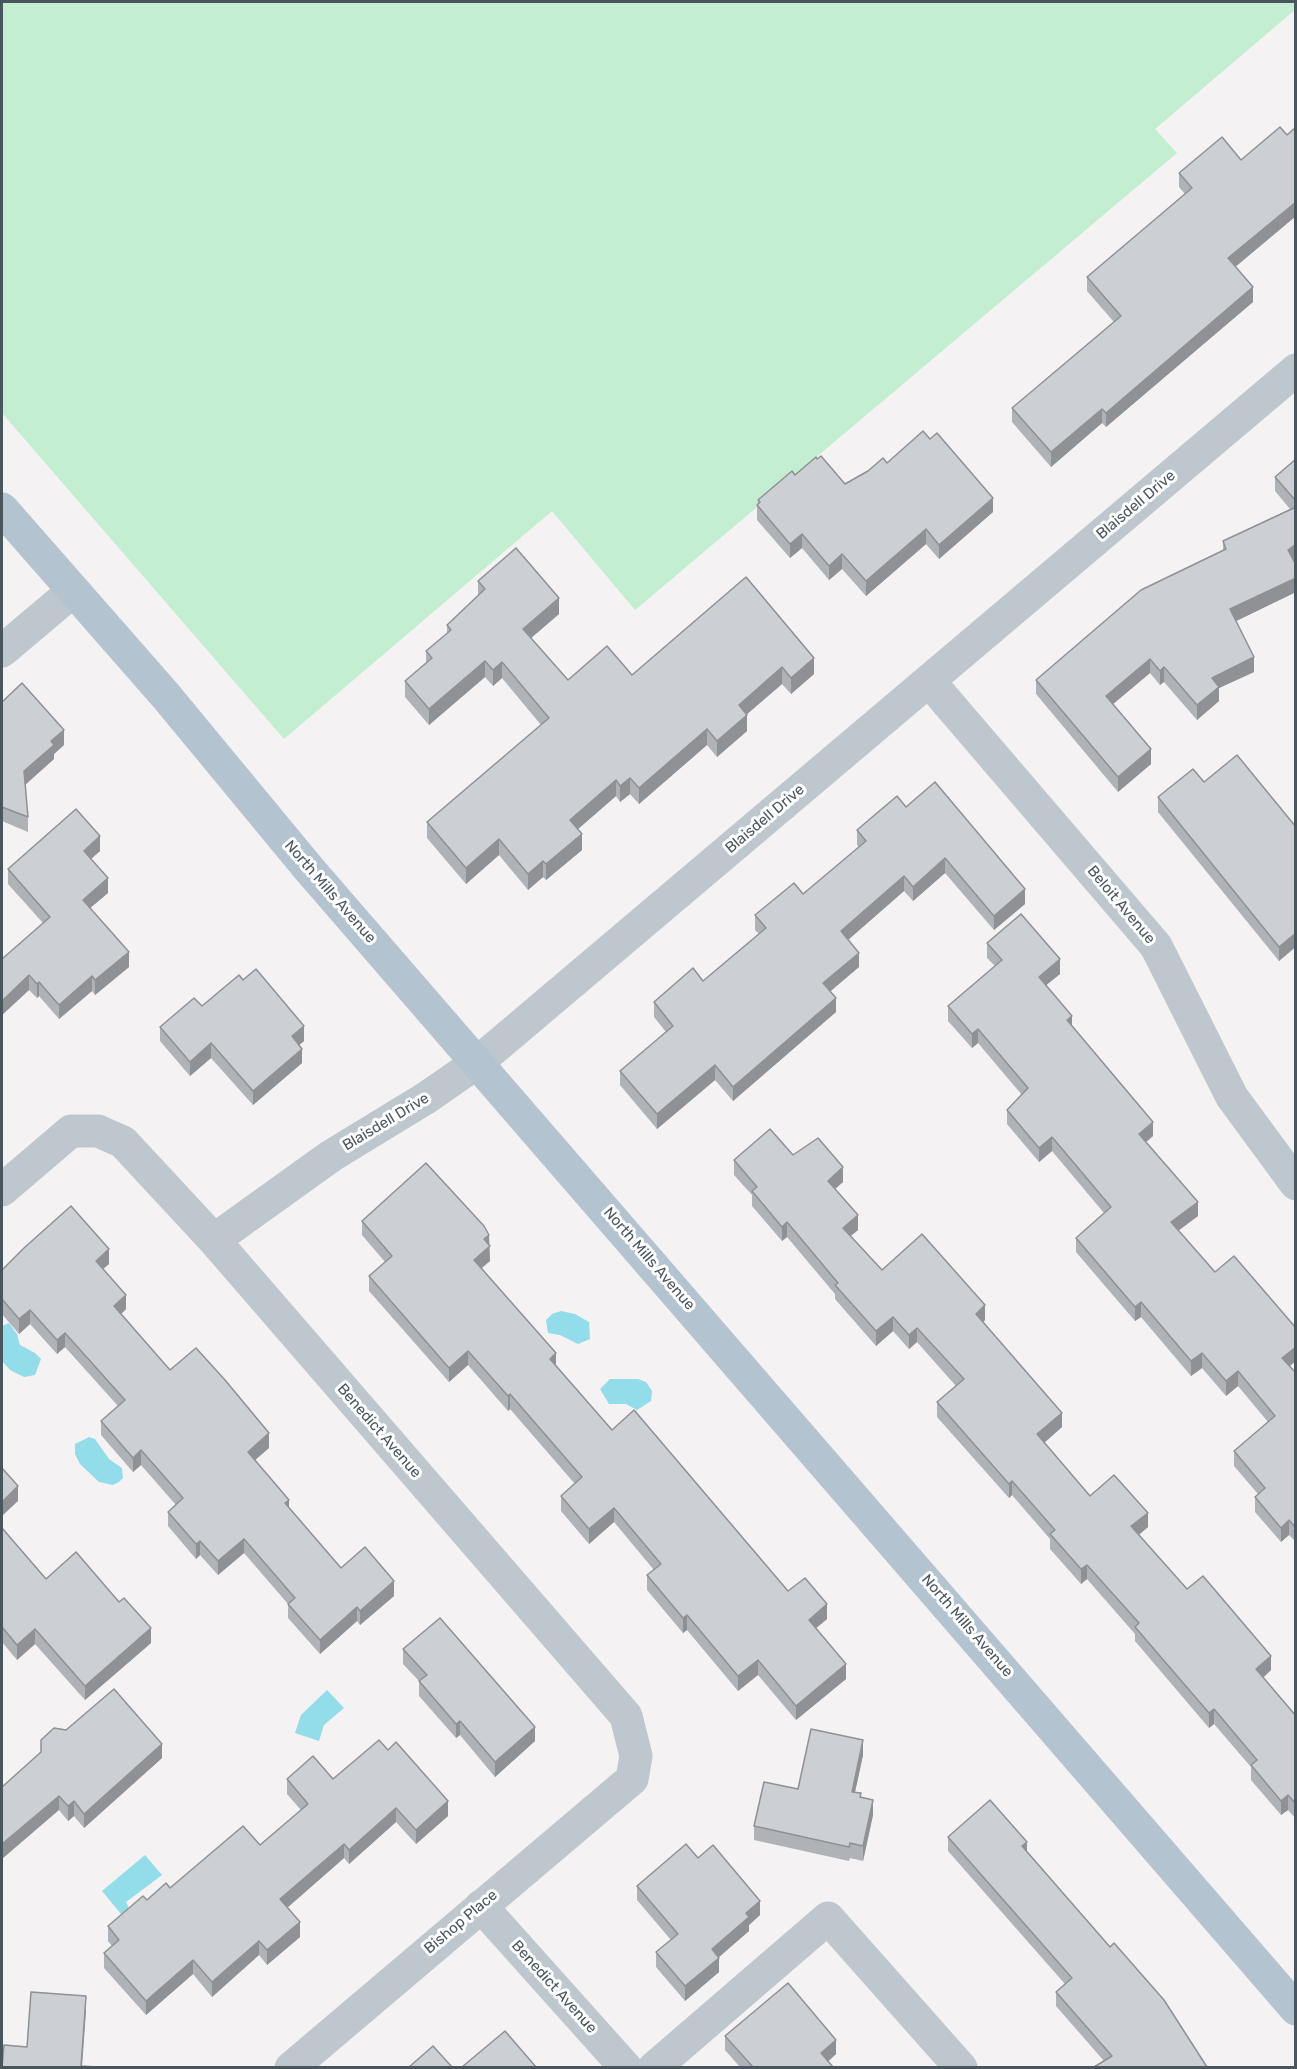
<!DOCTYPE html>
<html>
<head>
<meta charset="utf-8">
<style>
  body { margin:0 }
  #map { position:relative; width:1297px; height:2069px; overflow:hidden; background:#f4f2f2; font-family:Rubik,sans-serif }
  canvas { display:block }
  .frame { position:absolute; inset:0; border:3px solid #4a565e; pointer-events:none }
</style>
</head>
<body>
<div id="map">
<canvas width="1297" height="2069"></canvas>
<div class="frame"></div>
</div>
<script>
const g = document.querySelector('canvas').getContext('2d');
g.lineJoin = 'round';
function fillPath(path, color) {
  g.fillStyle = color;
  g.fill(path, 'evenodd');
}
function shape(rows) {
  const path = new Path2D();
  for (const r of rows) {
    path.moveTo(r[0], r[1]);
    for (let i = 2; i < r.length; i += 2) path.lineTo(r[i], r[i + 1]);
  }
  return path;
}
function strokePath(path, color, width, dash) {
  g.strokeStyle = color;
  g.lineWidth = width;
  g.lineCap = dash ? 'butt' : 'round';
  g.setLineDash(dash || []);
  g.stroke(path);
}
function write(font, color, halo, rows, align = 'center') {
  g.font = font + ' Rubik,sans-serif';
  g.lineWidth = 6;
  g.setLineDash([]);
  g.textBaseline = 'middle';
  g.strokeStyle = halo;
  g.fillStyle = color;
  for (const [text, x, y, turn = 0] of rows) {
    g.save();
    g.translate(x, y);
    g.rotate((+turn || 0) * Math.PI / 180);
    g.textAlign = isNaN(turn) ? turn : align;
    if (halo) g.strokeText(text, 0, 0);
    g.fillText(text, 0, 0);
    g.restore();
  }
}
fillPath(shape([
  [2,2,1295,2,1296,9,1155,129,1177,153,635,610,552,511,284,739,2,413]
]), '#c3eed1');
fillPath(shape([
  [561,1311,575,1314,589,1322,590,1339,578,1344,560,1335,548,1333,546,1320,552,1314],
  [9,1323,17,1334,20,1345,35,1353,41,1359,35,1375,24,1377,10,1370,2,1361,2,1326],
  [610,1379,638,1379,646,1382,652,1391,651,1401,637,1410,626,1404,609,1404,600,1389],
  [89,1437,95,1439,109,1459,122,1468,123,1478,119,1482,113,1485,99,1482,80,1464,75,1454,75,1444],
  [327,1690,344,1708,324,1725,319,1741,295,1733,301,1715],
  [145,1855,162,1875,126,1902,129,1908,121,1914,102,1891]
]), '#93dce9');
strokePath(shape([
  [2,651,73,591],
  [929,681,1156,946,1232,1097,1296,1184],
  [2,1190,71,1131,98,1131,123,1142,214,1240,626,1716,636,1756,632,1779,291,2068],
  [214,1240,331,1156,426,1098,478,1062,1296,370],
  [481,1906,626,2068],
  [654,2068,828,1918,961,2068]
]), '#bec7cd', 33);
strokePath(shape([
  [2,509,166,696,309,869,1296,2009]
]), '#b3c3cf', 33);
fillPath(shape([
  [1296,127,1296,216,1235,267,1253,302,1106,427,1102,423,1051,467,1012,422,1012,408,1114,322,1087,291,1087,277,1185,194,1179,187,1179,173,1241,160,1287,135],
  [1296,459,1296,559,1293,561,1296,565,1296,592,1236,621,1254,672,1219,688,1219,701,1197,720,1164,682,1160,685,1150,673,1113,704,1151,764,1118,792,1036,694,1036,680,1223,551,1223,541,1290,509,1275,491,1275,477],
  [887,463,993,512,939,559,926,544,866,596,842,569,829,580,802,548,790,558,757,520,757,505,758,504,758,500,795,475,845,484],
  [746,577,814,674,791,694,782,684,747,714,747,731,717,757,707,745,639,804,630,794,620,802,616,796,578,829,582,850,546,880,543,877,528,890,499,855,466,884,427,838,427,822,541,725,502,678,493,686,485,677,429,725,405,697,405,681,426,663,426,651,447,633,447,625,478,595,478,581,559,614,531,638,568,680,632,675],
  [2,702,64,745,54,754,54,759,25,784,28,817,28,832,2,821],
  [1204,782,1296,827,1296,947,1279,961,1158,812,1158,797],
  [906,807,1025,904,994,930,945,873,913,901,904,891,848,940,859,967,831,991,836,1012,733,1101,715,1080,657,1129,620,1085,620,1071,666,1032,654,1017,654,1002,703,981,759,934,755,930,755,915,803,894,859,847,857,845,857,830],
  [100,851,91,859,108,893,90,908,129,967,95,995,92,991,59,1019,39,996,37,998,29,990,2,1015,43,923,8,884,8,869],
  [987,943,1060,974,1046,985,1072,1026,1153,1136,1146,1142,1198,1216,1178,1231,1215,1272,1296,1328,1296,1361,1290,1366,1296,1373,1296,1542,1289,1535,1281,1542,1255,1512,1255,1497,1258,1494,1234,1466,1234,1451,1268,1422,1238,1386,1226,1396,1202,1368,1191,1376,1141,1317,1135,1321,1076,1252,1076,1238,1104,1213,1052,1151,1039,1162,1007,1124,1007,1110,1022,1095,978,1043,972,1048,948,1021,948,1006,995,966,987,958],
  [202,1006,304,1041,299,1045,302,1063,253,1105,211,1058,190,1076,160,1041,160,1027],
  [793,1155,843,1182,835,1189,858,1230,851,1236,882,1270,985,1320,983,1322,1062,1427,1044,1443,1090,1496,1148,1527,1139,1535,1187,1589,1271,1670,1263,1678,1296,1716,1296,1819,1288,1810,1281,1815,1251,1780,1251,1767,1214,1724,1209,1728,1135,1641,1135,1634,1087,1579,1081,1584,1050,1549,1050,1539,1012,1495,1009,1498,937,1417,937,1402,956,1386,917,1342,909,1349,893,1331,876,1346,835,1299,835,1294,787,1237,782,1241,752,1206,752,1195,734,1175,734,1160],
  [362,1221,489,1245,490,1261,482,1268,556,1365,612,1430,788,1591,827,1619,816,1628,846,1679,796,1720,758,1675,738,1691,687,1630,683,1633,647,1590,647,1575,654,1570,614,1522,589,1544,561,1511,561,1496,575,1484,510,1409,508,1411,468,1365,449,1382,369,1291,369,1276,385,1262,362,1235],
  [109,1264,103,1269,126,1309,121,1314,170,1370,269,1448,255,1460,289,1508,341,1568,394,1596,360,1625,357,1621,320,1654,288,1618,288,1604,244,1553,218,1575,200,1555,196,1559,168,1526,168,1512,176,1505,141,1465,133,1472,101,1435,101,1421,118,1406,65,1347,57,1354,30,1324,19,1334,2,1314,2,1270],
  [2,1528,46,1579,151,1643,85,1700,35,1644,17,1660,2,1642],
  [403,1649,535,1741,495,1777,460,1735,456,1738,419,1696,419,1681,403,1664],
  [863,1755,855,1792,861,1797,873,1815,863,1861,850,1858,849,1861,754,1840,754,1826,798,1789],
  [162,1758,84,1828,74,1816,68,1821,59,1810,2,1787],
  [287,1779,333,1779,448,1816,416,1844,396,1822,349,1864,344,1858,287,1908,300,1937,267,1965,259,1955,212,1997,193,1974,146,2015,104,1968,104,1953,112,1946,108,1941,108,1926,147,1900,170,1888,260,1845,301,1810,287,1794],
  [948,1837,1027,1853,1207,2067,1104,2061,1056,2006,1056,1992,1065,1984,948,1851],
  [698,1858,760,1915,749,1925,749,1931,719,1957,719,1972,685,2001,656,1967,656,1952,671,1940,637,1900,637,1886],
  [725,2036,836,2054,828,2062,833,2067,740,2067,725,2050]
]), '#afb2b6');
fillPath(shape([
  [1296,202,1296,216,1228,273,1228,258],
  [1253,287,1253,302,1106,427,1106,413],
  [1102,409,1102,423,1051,467,1051,452],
  [993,498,993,512,939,559,939,545],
  [926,529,926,544,866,596,866,581],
  [802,534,802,548,790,558,790,544],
  [1296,544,1296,559,1288,565,1288,550],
  [842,554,842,569,829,580,829,566],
  [1296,578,1296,592,1230,624,1230,609],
  [559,598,559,614,523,645,523,629],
  [1254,657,1254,672,1219,688,1219,701,1197,720,1197,705,1212,678],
  [814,658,814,674,791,694,791,678],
  [1150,659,1150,673,1106,710,1106,696],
  [485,661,485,677,429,725,429,709],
  [502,662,502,678,493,686,493,670],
  [782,667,782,684,739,721,739,705],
  [1164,667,1164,682,1160,685,1160,671],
  [747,715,747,731,717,757,717,741],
  [707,729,707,745,639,804,639,788],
  [64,730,64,745,54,754,54,759,24,786,24,771,51,741],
  [1151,749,1151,764,1118,792,1118,777],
  [630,778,630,794,620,802,620,786],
  [616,780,616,796,570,836,570,820],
  [582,834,582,850,546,880,546,864],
  [100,836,100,851,84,865,84,851],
  [499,839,499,855,466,884,466,868],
  [945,858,945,873,913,901,913,887],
  [543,861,543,877,528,890,528,874],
  [904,876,904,891,841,946,841,931],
  [108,878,108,893,83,914,83,900],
  [1025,889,1025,904,994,930,994,916],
  [1295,933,1295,947,1279,961,1279,947],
  [129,952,129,967,95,995,95,980],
  [859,953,859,967,823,997,823,983],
  [1060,959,1060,974,1039,991,1039,977],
  [29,975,29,990,2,1015,2,1001],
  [92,976,92,991,59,1019,59,1005],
  [39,982,39,996,37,998,37,984],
  [836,998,836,1012,733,1101,733,1087],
  [1072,1016,1072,1030,1067,1020],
  [304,1026,304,1041,292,1051,292,1036],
  [978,1029,978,1043,972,1048,972,1034],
  [211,1043,211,1058,190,1076,190,1062],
  [302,1049,302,1063,253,1105,253,1091],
  [715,1065,715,1080,657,1129,657,1114],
  [1153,1122,1153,1136,1139,1148,1139,1134],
  [1052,1137,1052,1151,1039,1162,1039,1148],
  [843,1167,843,1182,828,1195,828,1181],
  [1198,1202,1198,1216,1171,1236,1171,1222],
  [858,1215,858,1230,843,1242,843,1228],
  [787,1222,787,1237,782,1241,782,1227],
  [489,1235,490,1261,474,1274,474,1260,484,1239],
  [109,1249,109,1264,96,1275,96,1261],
  [126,1295,126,1309,114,1321,114,1306],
  [1141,1302,1141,1317,1135,1321,1135,1307],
  [985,1305,985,1320,976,1329,976,1314],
  [30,1310,30,1324,19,1334,19,1319],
  [893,1317,893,1331,876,1346,876,1331],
  [917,1328,917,1342,909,1349,909,1335],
  [65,1333,65,1347,57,1354,57,1340],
  [1296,1347,1296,1361,1282,1372,1282,1358],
  [468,1351,468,1365,449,1382,449,1368],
  [556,1353,556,1368,550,1359],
  [1202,1353,1202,1368,1191,1376,1191,1361],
  [1238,1371,1238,1386,1226,1396,1226,1381],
  [510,1394,510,1409,508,1411,508,1396],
  [1062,1413,1062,1427,1037,1449,1037,1434],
  [269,1433,269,1448,248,1466,248,1452],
  [141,1450,141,1465,133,1472,133,1458],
  [1012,1481,1012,1495,1009,1498,1009,1484],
  [18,1486,18,1501,2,1516,2,1502],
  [289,1500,289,1514,285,1503],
  [614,1508,614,1522,589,1544,589,1529],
  [1148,1513,1148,1527,1131,1541,1131,1526],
  [1289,1520,1289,1535,1281,1542,1281,1528],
  [244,1539,244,1553,218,1575,218,1561],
  [200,1541,200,1555,196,1559,196,1544],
  [1087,1565,1087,1579,1081,1584,1081,1569],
  [394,1581,394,1596,360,1625,360,1611],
  [827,1604,827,1619,809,1634,809,1620],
  [357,1607,357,1621,320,1654,320,1640],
  [687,1615,687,1630,683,1633,683,1618],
  [151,1628,151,1643,85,1700,85,1686],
  [35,1629,35,1644,17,1660,17,1645],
  [1271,1656,1271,1670,1256,1684,1256,1669],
  [758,1660,758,1675,738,1691,738,1676],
  [846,1664,846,1679,796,1720,796,1706],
  [1214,1709,1214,1724,1209,1728,1209,1713],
  [460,1721,460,1735,456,1738,456,1724],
  [535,1727,535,1741,495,1777,495,1762],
  [863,1740,863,1755,852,1806,852,1792],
  [162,1744,162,1758,84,1828,84,1814],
  [1288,1795,1288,1810,1281,1815,1281,1801],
  [59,1796,59,1810,2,1859,2,1844],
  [873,1800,873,1815,863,1861,863,1846],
  [74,1801,74,1816,68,1821,68,1806],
  [448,1801,448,1816,416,1844,416,1830],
  [396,1808,396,1822,349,1864,349,1850],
  [1027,1842,1027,1856,1022,1846],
  [344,1844,344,1858,280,1914,280,1899],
  [760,1901,760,1915,749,1925,749,1931,712,1963,712,1949,746,1913],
  [300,1922,300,1937,267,1965,267,1950],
  [259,1941,259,1955,212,1997,212,1982],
  [719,1958,719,1972,685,2001,685,1986],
  [193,1960,193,1974,146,2015,146,2001],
  [86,1996,86,2011,82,2067,81,2067],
  [836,2040,836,2054,821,2067,821,2053]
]), '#8f9194');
const building = shape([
  [1280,127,1287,135,1296,127,1296,202,1228,258,1253,287,1106,413,1102,409,1051,452,1012,408,1121,316,1087,277,1192,188,1179,173,1222,137,1241,160,1280,127],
  [923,431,930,439,937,433,993,498,939,545,926,529,866,581,842,554,829,566,802,534,790,544,757,505,760,502,758,500,792,471,795,475,816,457,817,459,821,456,845,484,868,471,883,458,887,463,923,431],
  [1296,459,1296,501,1275,477,1296,459],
  [1296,507,1296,544,1288,550,1296,565,1296,578,1230,609,1254,657,1212,678,1219,687,1197,705,1164,667,1160,671,1150,659,1106,696,1151,749,1118,777,1036,680,1141,590,1226,549,1223,541,1296,507],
  [516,548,559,598,523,629,568,680,607,646,632,675,746,577,814,658,791,678,782,667,739,705,747,715,717,741,707,729,639,788,630,778,620,786,616,780,570,820,582,834,546,864,543,861,528,874,499,839,466,868,427,822,549,718,502,662,493,670,485,661,429,709,405,681,432,658,426,651,451,630,447,625,485,589,478,581,516,548],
  [22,683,64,730,51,741,54,745,24,771,28,817,2,807,2,702,22,683],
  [1237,755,1296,827,1296,933,1279,947,1158,797,1193,769,1204,782,1237,755],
  [935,782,1025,889,994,916,945,858,913,887,904,876,841,931,859,953,823,983,836,998,733,1087,715,1065,657,1114,620,1071,673,1026,654,1002,693,968,703,981,766,928,755,915,794,883,803,894,866,841,857,830,897,796,906,807,935,782],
  [76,809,100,836,84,851,108,878,83,900,129,952,95,980,92,976,59,1005,39,982,37,984,29,975,2,1001,2,959,50,917,8,869,76,809],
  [1021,914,1060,959,1039,977,1072,1016,1067,1020,1153,1122,1139,1134,1198,1202,1171,1222,1215,1272,1234,1256,1296,1328,1296,1347,1282,1358,1296,1373,1296,1528,1289,1520,1281,1528,1255,1497,1265,1488,1234,1451,1275,1416,1238,1371,1226,1381,1202,1353,1191,1361,1141,1302,1135,1307,1076,1238,1111,1207,1052,1137,1039,1148,1007,1110,1028,1088,978,1029,972,1034,948,1006,1002,960,987,943,1021,914],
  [256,969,304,1026,292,1036,302,1049,253,1091,211,1043,190,1062,160,1027,194,998,202,1006,239,975,243,980,256,969],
  [770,1129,793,1155,818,1138,843,1167,828,1181,858,1215,843,1228,882,1270,922,1234,985,1305,976,1314,1062,1413,1037,1434,1090,1496,1114,1475,1148,1513,1131,1526,1187,1589,1203,1576,1271,1656,1256,1669,1296,1716,1296,1804,1288,1795,1281,1801,1251,1765,1257,1760,1214,1709,1209,1713,1135,1627,1139,1623,1087,1565,1081,1569,1050,1534,1055,1530,1012,1481,1009,1484,937,1402,964,1379,917,1328,909,1335,893,1317,876,1331,835,1285,838,1283,787,1222,782,1227,752,1191,757,1187,734,1160,770,1129],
  [426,1163,484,1226,489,1235,484,1239,490,1246,474,1260,556,1353,550,1359,612,1430,634,1410,788,1591,805,1578,827,1604,809,1620,846,1664,796,1706,758,1660,738,1676,687,1615,683,1618,647,1575,661,1564,614,1508,589,1529,561,1496,582,1477,510,1394,508,1396,468,1351,449,1368,369,1276,392,1256,362,1221,426,1163],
  [71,1206,109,1249,96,1261,126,1295,114,1306,170,1370,196,1348,225,1380,269,1433,248,1452,289,1500,285,1503,341,1568,365,1547,394,1581,360,1611,357,1607,320,1640,288,1604,295,1598,244,1539,218,1561,200,1541,196,1544,168,1512,183,1498,141,1450,133,1458,101,1421,125,1400,65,1333,57,1340,30,1310,19,1319,2,1299,2,1270,24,1248,71,1206],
  [2,1468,18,1486,2,1502,2,1468],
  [2,1528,46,1579,76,1552,119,1602,124,1598,151,1628,85,1686,35,1629,17,1645,2,1627,2,1528],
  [440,1618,535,1727,495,1762,460,1721,456,1724,419,1681,427,1675,403,1649,440,1618],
  [114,1689,162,1744,84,1814,74,1801,68,1806,59,1796,2,1844,2,1787,41,1752,41,1740,54,1728,66,1730,114,1689],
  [811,1729,863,1740,852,1792,861,1793,860,1797,873,1800,863,1846,850,1843,849,1847,754,1826,764,1782,798,1789,811,1729],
  [379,1740,388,1750,396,1742,448,1801,416,1830,396,1808,349,1850,344,1844,280,1899,300,1922,267,1950,259,1941,212,1982,193,1960,146,2001,104,1953,119,1940,108,1926,143,1896,147,1900,166,1883,170,1888,243,1826,260,1845,308,1804,287,1779,313,1756,333,1779,379,1740],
  [990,1800,1027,1842,1022,1846,1110,1947,1114,1943,1164,2000,1207,2067,1094,2067,1112,2056,1056,1992,1072,1978,948,1837,990,1800],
  [686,1844,698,1858,713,1845,760,1901,746,1913,749,1917,712,1949,719,1958,685,1986,656,1952,678,1934,637,1886,686,1844],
  [788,1983,836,2040,821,2053,833,2067,753,2067,725,2036,788,1983],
  [31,1992,86,1996,81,2066,97,2067,2,2067,4,2045,27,2047,31,1992],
  [505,2031,536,2067,462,2067,505,2031],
  [433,2046,452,2067,409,2067,433,2046]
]);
fillPath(building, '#cccfd4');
strokePath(building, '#8f9194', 1.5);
write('15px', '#4a565e', '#fff', [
  ["Blaisdell Drive",1136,505,-40],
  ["Blaisdell Drive",765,819,-40],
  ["North Mills Avenue",330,892,49],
  ["Beloit Avenue",1121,905,50],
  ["Blaisdell Drive",386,1122,-31],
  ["North Mills Avenue",649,1259,49],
  ["Benedict Avenue",379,1431,49],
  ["North Mills Avenue",967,1626,49],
  ["Bishop Place",461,1922,-40],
  ["Benedict Avenue",554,1987,48]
]);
</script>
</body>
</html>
